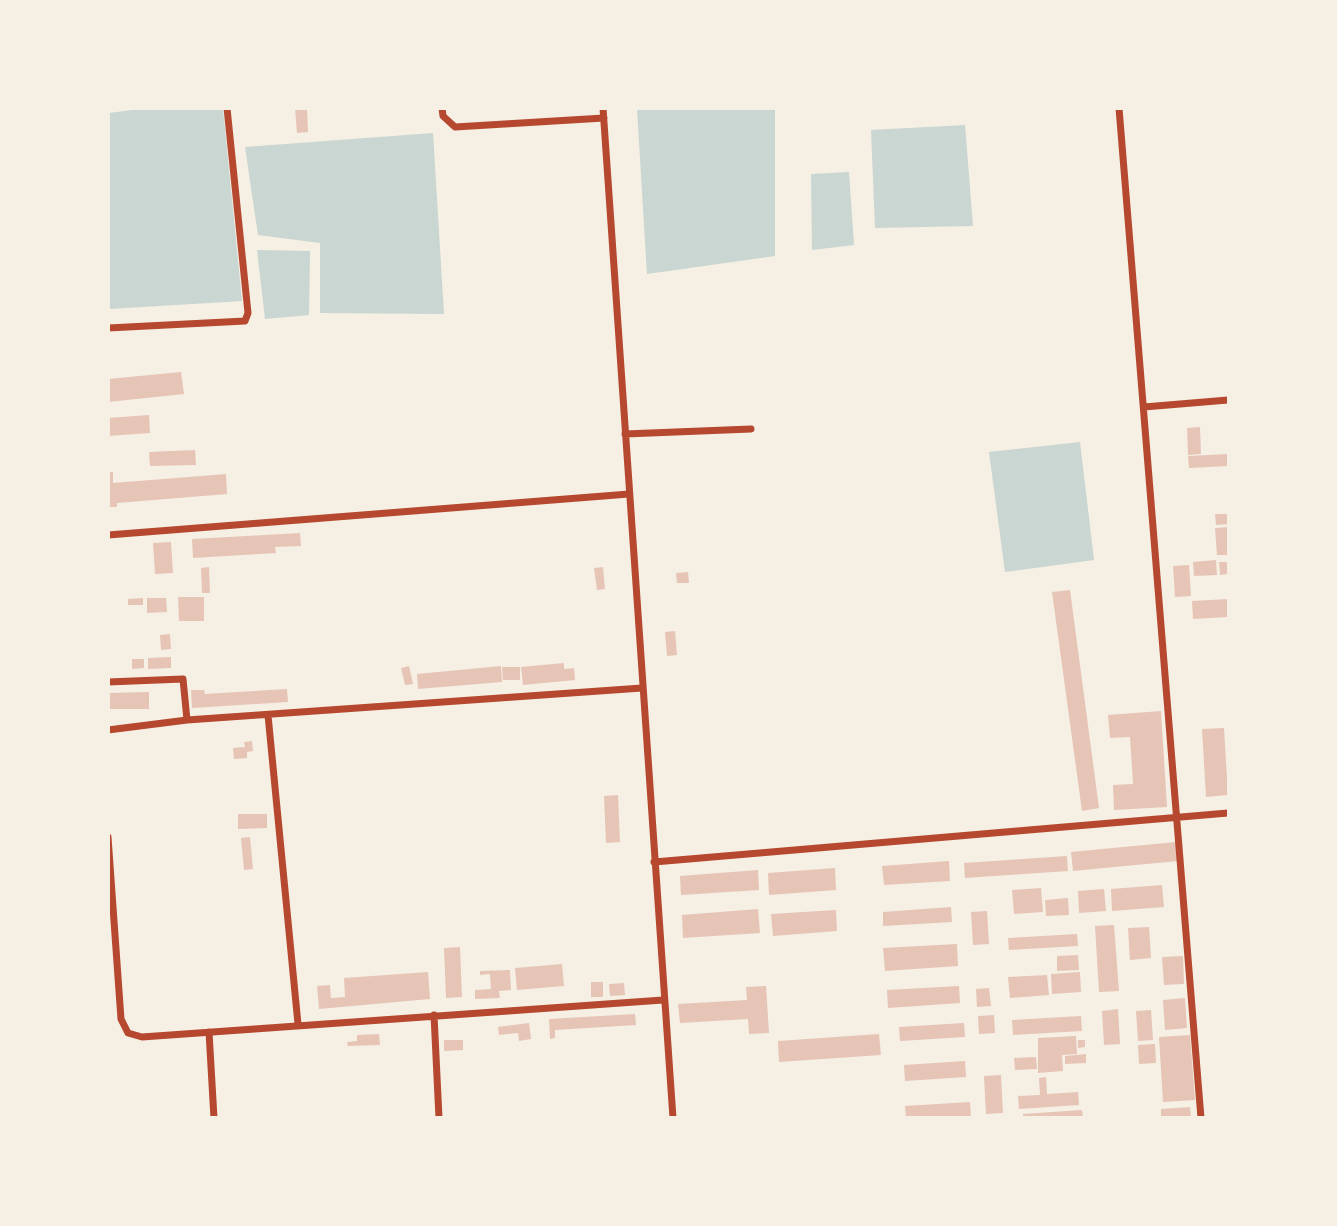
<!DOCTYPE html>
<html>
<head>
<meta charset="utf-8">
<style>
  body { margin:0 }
  #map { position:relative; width:1337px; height:1226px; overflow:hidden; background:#f6efe4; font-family:Ubuntu,sans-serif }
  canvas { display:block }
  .frame { position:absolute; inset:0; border:110px solid #f6efe4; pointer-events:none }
</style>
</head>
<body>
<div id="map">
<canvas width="1337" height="1226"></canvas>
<div class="frame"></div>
</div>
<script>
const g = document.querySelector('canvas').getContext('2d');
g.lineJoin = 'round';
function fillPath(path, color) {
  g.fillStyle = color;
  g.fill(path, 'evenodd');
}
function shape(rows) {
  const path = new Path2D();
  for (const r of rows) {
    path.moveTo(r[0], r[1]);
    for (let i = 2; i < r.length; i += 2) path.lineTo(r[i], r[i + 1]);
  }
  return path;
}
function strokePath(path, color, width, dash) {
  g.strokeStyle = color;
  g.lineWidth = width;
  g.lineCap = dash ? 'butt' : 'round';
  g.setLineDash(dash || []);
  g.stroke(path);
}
fillPath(shape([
  [140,109,223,109,242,301,109,309,109,113],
  [637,109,775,109,775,256,647,274],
  [965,125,973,226,875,228,871,130],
  [433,133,444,314,320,313,320,243,258,235,245,147],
  [849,172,854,245,812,250,811,174],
  [257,250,310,251,309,315,265,319],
  [1080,442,1094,560,1005,572,989,452]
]), '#c9d6d2');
fillPath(shape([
  [295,108,307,108,308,132,297,133],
  [181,372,184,394,108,402,108,379],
  [149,415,150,433,108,436,108,418],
  [1200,427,1201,454,1188,455,1187,428],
  [195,450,196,465,150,466,149,452],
  [1228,454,1228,466,1189,468,1188,456],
  [108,472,113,472,113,483,226,474,227,494,117,503,117,507,108,507],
  [1215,514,1228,514,1228,524,1216,525],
  [1228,527,1228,555,1217,555,1215,528],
  [300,533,301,546,275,547,276,553,193,558,192,539],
  [171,542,173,573,155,574,153,543],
  [1216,560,1217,575,1194,576,1193,562],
  [1219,562,1228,562,1228,574,1220,575],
  [1189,565,1191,596,1175,597,1173,566],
  [209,567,210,593,202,593,201,568],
  [603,567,605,589,597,590,594,568],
  [688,572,689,583,677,583,676,573],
  [1070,590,1099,808,1082,811,1052,592],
  [178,597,204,597,204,621,179,621],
  [143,598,143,605,128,605,128,599],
  [147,598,166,598,167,612,147,613],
  [1228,599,1228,617,1193,619,1192,601],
  [675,631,677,655,667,656,665,632],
  [170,634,171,649,161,650,160,635],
  [171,657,171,668,148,669,148,658],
  [132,659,144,659,144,668,132,669],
  [564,663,564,669,574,668,575,680,523,685,521,667],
  [409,666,413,684,405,685,401,668],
  [501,666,502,682,418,689,417,674],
  [502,667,520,667,520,680,503,680],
  [287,689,288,702,192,708,191,690,204,690,205,694],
  [149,692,149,709,108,709,108,693],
  [1161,711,1167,807,1114,810,1113,785,1133,784,1130,737,1110,738,1108,715],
  [1224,728,1228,795,1206,797,1202,729],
  [252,741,253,751,247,752,247,758,234,759,233,748,245,747,244,742],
  [618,795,620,842,606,843,604,796],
  [238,814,267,814,267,828,238,829],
  [250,837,253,869,244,870,241,838],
  [1176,842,1178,861,1073,871,1071,852],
  [1067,856,1068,871,965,878,964,863],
  [949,861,950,881,884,885,882,866],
  [835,868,836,890,769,895,768,873],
  [758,870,759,890,681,895,680,876],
  [1162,885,1164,907,1112,911,1111,889],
  [1041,888,1043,912,1014,914,1012,890],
  [1104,889,1106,911,1079,913,1078,891],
  [1068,898,1069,915,1046,916,1045,900],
  [951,907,952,922,883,926,883,912],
  [758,909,760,933,683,938,682,915],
  [836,910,837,931,773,936,771,914],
  [987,911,989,944,973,945,971,912],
  [1114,925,1119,991,1099,992,1095,926],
  [1149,927,1151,958,1130,960,1128,928],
  [1077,934,1078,946,1009,950,1008,938],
  [957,944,958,966,885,971,883,948],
  [460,947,462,997,446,998,444,948],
  [1078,955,1079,970,1057,971,1057,956],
  [1183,956,1184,984,1164,985,1162,957],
  [562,964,564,986,517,990,515,968],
  [510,970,511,990,499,991,500,998,475,999,475,990,491,989,490,974,480,975,480,971],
  [428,972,430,999,319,1009,317,986,330,985,331,998,345,997,344,978],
  [1080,972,1081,992,1052,994,1051,974],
  [1047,975,1049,995,1010,998,1008,977],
  [591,982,603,982,603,997,591,997],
  [624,983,625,995,610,996,609,984],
  [766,986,769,1033,749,1034,748,1019,680,1023,678,1004,747,1000,746,987],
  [959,986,960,1003,888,1008,887,990],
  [989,988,991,1006,977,1007,976,989],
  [1185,998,1187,1028,1165,1030,1163,1000],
  [1118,1009,1120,1044,1104,1045,1102,1011],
  [1151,1010,1153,1040,1138,1041,1136,1011],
  [635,1014,636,1025,555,1030,555,1038,550,1039,549,1019],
  [994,1015,995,1033,979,1034,978,1016],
  [1081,1016,1082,1031,1013,1035,1012,1020],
  [529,1023,531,1039,519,1041,518,1033,499,1035,498,1027],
  [964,1023,965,1037,900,1041,899,1027],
  [379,1034,380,1045,348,1046,347,1042,357,1041,357,1035],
  [879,1034,881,1055,779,1062,778,1041],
  [1190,1035,1195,1100,1163,1102,1159,1037],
  [1076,1036,1077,1054,1062,1055,1063,1071,1038,1073,1038,1038],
  [444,1040,463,1040,463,1050,444,1051],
  [1078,1040,1085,1040,1085,1047,1078,1048],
  [1155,1044,1156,1063,1139,1064,1138,1045],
  [1086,1054,1086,1063,1065,1064,1065,1056],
  [1036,1057,1037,1069,1015,1070,1014,1058],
  [965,1061,966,1077,905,1081,904,1065],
  [1001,1075,1003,1113,986,1114,984,1076],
  [1046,1077,1047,1094,1078,1092,1079,1105,1019,1109,1018,1096,1040,1095,1039,1078],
  [970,1102,971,1118,906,1118,905,1106],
  [1190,1107,1191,1118,1161,1118,1161,1109],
  [1082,1110,1083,1118,1023,1118,1023,1114]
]), '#e6c5b7');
strokePath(shape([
  [442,108,443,116,455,127,604,118],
  [603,108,673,1118],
  [1119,108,1201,1118],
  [108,328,245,321,248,313,227,108],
  [1144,407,1228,400],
  [625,434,751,429],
  [108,535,629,494],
  [108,682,183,679,187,720,642,688],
  [268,715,298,1024],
  [108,730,187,720],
  [108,837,121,1019,128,1033,142,1037,663,1000],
  [654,862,1228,813],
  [434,1015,439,1118],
  [209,1032,214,1118]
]), '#b5482f', 7);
</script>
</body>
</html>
